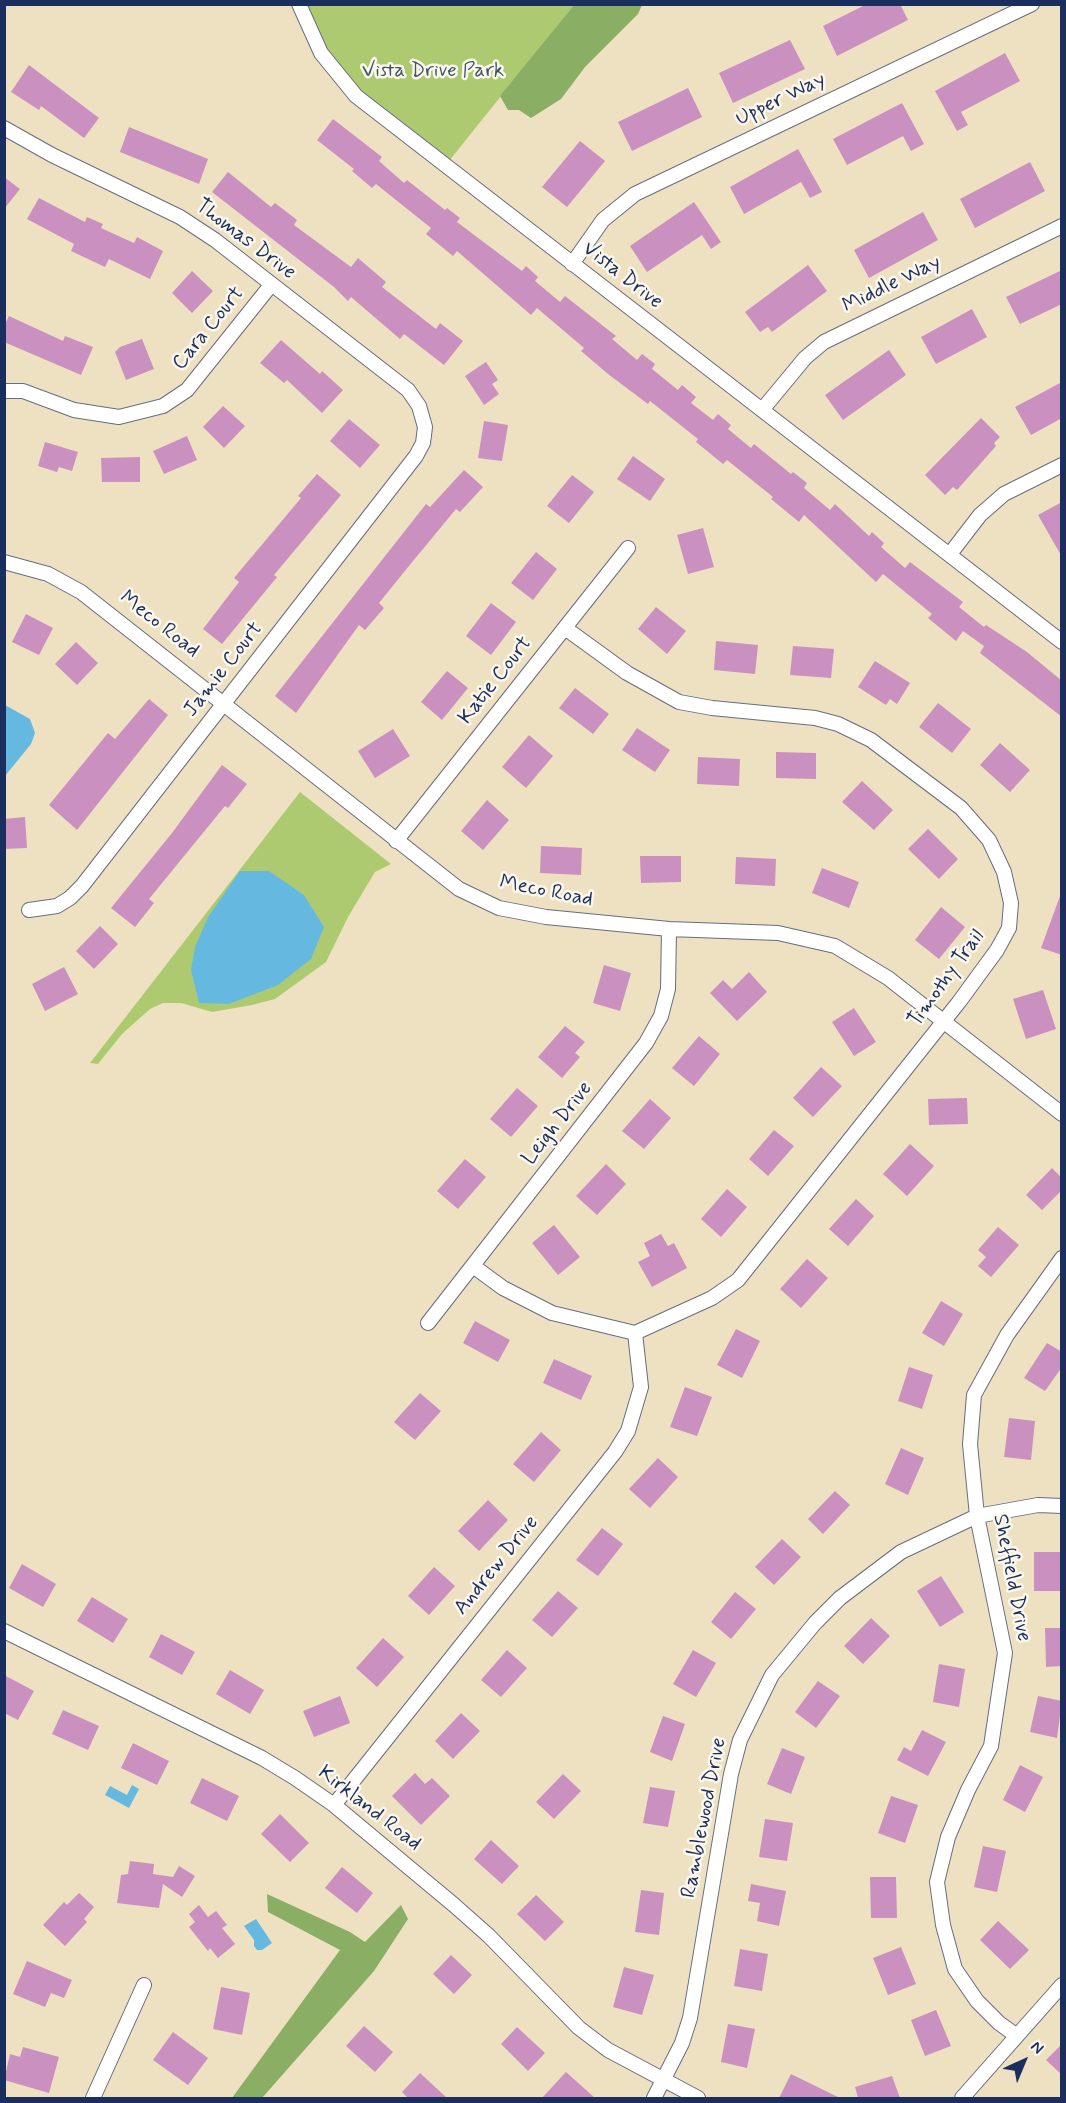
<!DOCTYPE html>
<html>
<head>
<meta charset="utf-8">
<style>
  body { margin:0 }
  #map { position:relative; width:1066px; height:2103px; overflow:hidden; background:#eee1c1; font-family:Mynerve,sans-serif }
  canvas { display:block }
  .frame { position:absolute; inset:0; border:6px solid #1b2f5e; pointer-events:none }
  .north { position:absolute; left:994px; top:2031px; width:60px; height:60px; -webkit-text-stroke:4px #fbf7ec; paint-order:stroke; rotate:44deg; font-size:16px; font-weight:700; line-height:24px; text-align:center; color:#1b2f5e }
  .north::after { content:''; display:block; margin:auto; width:21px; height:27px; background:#1b2f5e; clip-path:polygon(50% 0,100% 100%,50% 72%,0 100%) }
</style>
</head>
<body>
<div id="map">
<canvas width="1066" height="2103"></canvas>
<div class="frame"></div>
<div class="north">N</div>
</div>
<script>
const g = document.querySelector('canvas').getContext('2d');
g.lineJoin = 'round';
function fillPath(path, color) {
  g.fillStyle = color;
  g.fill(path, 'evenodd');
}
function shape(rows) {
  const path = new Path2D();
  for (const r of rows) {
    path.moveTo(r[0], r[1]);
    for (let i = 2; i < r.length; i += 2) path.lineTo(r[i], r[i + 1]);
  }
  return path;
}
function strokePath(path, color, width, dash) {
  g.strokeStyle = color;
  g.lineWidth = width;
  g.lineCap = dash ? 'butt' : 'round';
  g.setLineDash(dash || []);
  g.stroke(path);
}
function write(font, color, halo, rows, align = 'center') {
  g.font = font + ' Mynerve,sans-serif';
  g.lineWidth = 5;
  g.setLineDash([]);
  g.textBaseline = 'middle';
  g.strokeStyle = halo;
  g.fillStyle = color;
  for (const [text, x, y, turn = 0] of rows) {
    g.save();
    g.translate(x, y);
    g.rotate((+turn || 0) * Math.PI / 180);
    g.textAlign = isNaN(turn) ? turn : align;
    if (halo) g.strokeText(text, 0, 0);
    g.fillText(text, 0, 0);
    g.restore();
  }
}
fillPath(shape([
  [299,5,574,5,445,166,356,96],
  [300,792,391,864,375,872,348,917,326,962,275,999,252,1005,212,1012,181,1003,163,1003,150,1009,122,1034,98,1064,90,1063]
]), '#aeca71');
fillPath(shape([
  [574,5,642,5,638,14,585,67,561,99,531,118,519,110,508,110,500,96],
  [267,1894,350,1932,365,1942,401,1905,408,1919,374,1971,262,2098,232,2098,340,1950,268,1912]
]), '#8aae63');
fillPath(shape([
  [5,705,30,719,35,733,31,744,5,776],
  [240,871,269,871,304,895,324,927,311,959,278,985,229,1004,199,1003,191,970,195,947,208,917],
  [132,1785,139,1789,129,1808,105,1795,110,1786,127,1795],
  [256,1919,272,1943,262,1950,257,1950,254,1946,254,1940,244,1926]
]), '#65b9e1');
fillPath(shape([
  [867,4,900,4,908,20,837,56,823,26],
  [790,40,805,69,733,103,719,73],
  [1005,53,1020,81,961,112,968,125,957,131,935,91],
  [29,65,99,118,84,138,41,106,39,110,11,92],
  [688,88,702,117,632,151,618,122],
  [902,103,924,144,911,151,903,136,847,165,833,139],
  [333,119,382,157,379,161,404,183,407,180,445,210,447,208,460,218,457,222,522,271,526,266,538,277,535,281,560,302,565,296,616,336,612,339,637,360,642,354,655,364,652,369,678,390,682,385,696,397,691,403,713,420,718,414,731,425,728,429,751,448,754,444,791,474,793,472,807,483,804,488,830,510,835,504,869,536,872,532,884,543,881,547,905,568,910,562,963,602,959,607,984,627,986,625,1027,652,1062,681,1062,717,980,653,984,646,963,631,956,641,928,618,932,614,883,574,876,582,804,515,799,522,771,499,773,497,727,460,723,464,696,442,698,439,650,401,648,404,608,374,581,351,584,348,537,308,531,315,457,251,453,256,426,234,431,228,376,184,372,188,352,171,354,169,317,140],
  [129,127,208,159,199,184,120,152],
  [580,141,605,161,567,207,542,187],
  [798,149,822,192,810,198,801,182,744,214,730,187],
  [1030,162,1045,191,975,228,960,199],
  [228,172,271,207,275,203,297,220,294,225,351,267,358,258,386,282,382,287,436,329,440,323,463,341,444,365,404,334,400,339,351,297,348,301,334,287,212,192],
  [4,177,20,189,4,209],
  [39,198,85,222,87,217,103,224,101,228,134,243,137,237,163,251,150,279,109,259,105,267,71,251,74,244,27,219],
  [694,202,721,242,711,249,702,235,647,272,630,246],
  [923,212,938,240,869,278,854,250],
  [808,265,827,291,772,332,768,327,760,332,745,312],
  [1062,270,1062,304,1020,324,1006,297],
  [192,271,213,291,192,313,172,293],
  [972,309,987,337,936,364,921,337],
  [9,316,63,341,65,336,93,347,81,375,4,342,4,326],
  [142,339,154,369,126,380,115,352,120,347],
  [281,340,320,374,322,371,343,390,322,413,287,380,284,383,260,363],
  [889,350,906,375,843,420,825,395],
  [486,362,498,380,492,384,499,394,484,405,465,376],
  [1062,382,1062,418,1031,435,1015,407],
  [223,406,245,426,224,448,203,427],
  [981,418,1000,437,994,443,996,446,957,490,953,487,945,495,925,475],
  [349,419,380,445,360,468,330,441],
  [484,421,508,425,502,461,478,458],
  [187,436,197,460,164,474,153,451],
  [45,442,78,452,72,471,59,467,57,472,38,466],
  [633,456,665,479,650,501,617,479],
  [140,457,140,482,102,482,101,458],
  [464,470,483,487,460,512,456,509,413,561,379,603,384,608,365,630,359,625,296,713,275,696,426,504,430,507],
  [317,474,341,495,274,575,277,577,222,644,203,629,239,582,234,578,301,498,298,496],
  [572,475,594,492,569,523,547,506],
  [1062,502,1062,557,1038,515],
  [703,528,714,567,688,574,677,535],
  [536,552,557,569,533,600,511,583],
  [491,603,516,622,491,655,466,636],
  [656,607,686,631,667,654,638,629],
  [26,614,53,628,39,655,12,642],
  [716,641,758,645,755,674,714,670],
  [76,642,98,663,77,685,55,664],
  [793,646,834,649,831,678,790,675],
  [875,661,910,683,897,704,890,699,886,705,858,687],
  [447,671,468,688,442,720,421,702],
  [575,688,609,714,593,734,559,708],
  [149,699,168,715,77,830,49,805,108,733,115,739],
  [938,703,971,729,952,753,919,727],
  [637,728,670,750,655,772,622,750],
  [393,729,410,756,375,778,358,751],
  [529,735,553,756,526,788,502,767],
  [1000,743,1030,770,1010,792,980,765],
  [776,752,816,753,816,779,776,778],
  [698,757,740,759,739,786,697,784],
  [222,765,247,784,228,808,225,806,149,899,154,903,135,927,111,908,172,833],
  [862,781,893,810,874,830,842,802],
  [487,800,509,820,483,850,461,831],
  [25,817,27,848,4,849,4,819],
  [928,829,958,859,939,879,908,849],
  [541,846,582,848,581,875,540,873],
  [640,856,681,856,681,882,641,883],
  [736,857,776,859,775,886,735,884],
  [822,868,859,882,849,908,812,893],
  [1060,896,1062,896,1062,955,1041,948],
  [941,907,965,927,939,959,915,940],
  [100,926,118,944,94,969,76,951],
  [604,965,631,973,620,1011,593,1003],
  [64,967,78,994,45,1011,32,984],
  [749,972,767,992,737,1021,710,993,723,980,732,989],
  [1043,990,1056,1029,1026,1039,1013,999],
  [854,1008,876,1042,854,1056,832,1022],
  [565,1026,585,1042,575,1053,580,1057,562,1078,538,1057],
  [699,1036,720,1054,694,1086,672,1068],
  [821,1067,842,1086,813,1117,793,1098],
  [517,1088,538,1106,511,1137,490,1119],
  [967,1098,968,1124,929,1125,928,1099],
  [650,1099,671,1118,644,1149,622,1131],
  [774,1130,794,1146,768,1176,749,1159],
  [910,1144,934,1166,907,1196,883,1174],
  [465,1159,486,1177,458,1209,437,1191],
  [606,1164,626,1184,597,1215,576,1196],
  [1052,1168,1062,1178,1062,1190,1042,1210,1026,1195],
  [727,1189,747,1207,721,1237,701,1219],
  [856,1199,874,1216,848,1246,829,1229],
  [554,1225,580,1257,558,1275,532,1243],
  [998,1227,1019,1245,991,1277,978,1266,986,1257,978,1250],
  [661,1234,668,1246,674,1243,687,1268,652,1287,638,1262,650,1256,644,1243],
  [807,1259,828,1278,801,1308,780,1289],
  [941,1301,963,1314,944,1346,922,1333],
  [475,1321,510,1340,498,1362,463,1343],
  [736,1329,760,1341,742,1378,717,1365],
  [1047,1343,1062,1352,1062,1367,1045,1391,1024,1378],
  [554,1359,592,1376,581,1400,543,1383],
  [909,1367,933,1375,922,1409,898,1401],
  [685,1387,712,1397,697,1436,670,1427],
  [420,1393,441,1411,415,1440,394,1422],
  [1009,1418,1035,1421,1031,1460,1004,1457],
  [541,1432,561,1450,534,1482,513,1464],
  [901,1448,924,1458,908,1495,885,1484],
  [658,1458,678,1477,650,1508,629,1489],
  [835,1491,850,1505,823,1534,808,1519],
  [488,1500,508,1520,479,1551,458,1531],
  [602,1528,623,1544,598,1576,576,1560],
  [782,1539,801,1557,774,1585,755,1567],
  [1034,1552,1061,1552,1062,1591,1034,1591],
  [22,1564,56,1584,43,1607,9,1588],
  [434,1567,455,1586,429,1615,408,1596],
  [941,1576,964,1612,940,1627,917,1591],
  [558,1591,578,1608,552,1637,532,1620],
  [735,1592,756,1609,731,1639,711,1622],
  [92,1597,128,1619,113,1643,77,1621],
  [871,1618,890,1636,863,1664,844,1646],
  [1045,1628,1062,1628,1062,1666,1046,1667],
  [161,1634,195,1652,182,1675,149,1657],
  [383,1638,404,1657,377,1687,356,1668],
  [507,1650,527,1668,501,1697,481,1680],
  [693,1650,716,1663,696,1697,673,1684],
  [939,1664,965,1669,959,1707,933,1702],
  [230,1670,264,1690,250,1714,216,1694],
  [4,1675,34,1691,18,1720,4,1713],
  [818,1681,840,1696,816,1728,795,1712],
  [340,1696,350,1723,314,1737,303,1711],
  [1038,1696,1062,1701,1057,1738,1030,1732],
  [63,1710,99,1726,88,1750,52,1734],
  [461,1713,480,1731,453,1759,435,1741],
  [663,1716,685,1724,672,1761,650,1752],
  [922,1730,946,1742,928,1776,897,1760,904,1747,911,1751],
  [133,1743,169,1761,157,1785,121,1768],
  [782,1748,805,1757,791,1794,767,1784],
  [1020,1765,1043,1777,1025,1812,1003,1800],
  [415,1773,425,1784,432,1778,450,1796,421,1825,392,1796],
  [563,1774,581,1791,554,1819,536,1802],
  [202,1778,239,1796,227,1821,190,1803],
  [650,1787,675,1791,668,1827,643,1823],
  [891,1796,918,1805,905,1843,878,1833],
  [280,1814,309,1843,290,1862,261,1834],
  [765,1819,793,1823,787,1861,759,1857],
  [491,1840,519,1866,502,1884,474,1859],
  [983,1846,1006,1851,997,1892,974,1887],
  [130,1861,154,1864,153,1874,173,1877,179,1866,195,1876,182,1897,163,1884,159,1908,117,1903,121,1875,128,1874],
  [342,1867,373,1893,357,1913,325,1888],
  [870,1877,896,1877,897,1918,871,1918],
  [751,1884,786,1891,779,1926,757,1921,760,1903,748,1901],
  [641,1890,664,1893,659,1935,635,1932],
  [79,1893,94,1907,84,1919,87,1922,65,1946,43,1925,64,1902,67,1905],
  [536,1895,564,1922,545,1941,517,1914],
  [199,1905,208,1917,216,1911,227,1925,222,1928,235,1944,218,1958,210,1948,208,1951,189,1927,195,1922,189,1914],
  [998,1921,1029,1950,1010,1969,980,1940],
  [901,1947,916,1984,888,1995,873,1958],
  [740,1949,768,1954,762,1991,734,1986],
  [451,1955,472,1975,454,1994,433,1974],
  [27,1961,72,1980,64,1998,51,1993,45,2007,13,1994],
  [624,1967,654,1975,642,2015,613,2007],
  [221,1987,250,1993,242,2035,213,2029],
  [936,2010,951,2046,925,2056,911,2020],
  [728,2024,755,2029,747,2068,721,2062],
  [364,2026,393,2052,375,2072,346,2046],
  [517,2027,545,2053,528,2071,501,2044],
  [173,2032,208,2058,188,2085,153,2060],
  [1062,2044,1062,2075,1046,2060],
  [23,2047,59,2057,49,2093,4,2080,10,2054,20,2057],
  [566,2072,595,2098,542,2098],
  [420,2073,447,2098,408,2098,402,2092],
  [791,2074,840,2098,779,2098],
  [892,2076,900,2098,858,2098,855,2087]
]), '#ca91c0');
const street = shape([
  [299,4,321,53,356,96,1062,642],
  [4,128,52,155,180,217,215,240,408,390,419,406,425,427,423,443,416,456,82,886,70,898,57,906,29,910],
  [572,264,603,220,635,194,1032,4],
  [4,391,23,391,74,410,119,417,163,406,187,390,271,285],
  [762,410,805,358,824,342,1062,226],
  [950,554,980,515,1004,494,1062,465],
  [4,562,48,574,81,592,459,889,499,908,546,917,669,929,778,933,835,946,888,978,1062,1114],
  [396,841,628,548],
  [473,1266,503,1288,552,1313,635,1333,712,1298,738,1280,959,1002,997,950,1009,928,1011,903,1004,872,989,840,961,808,871,740,838,724,815,718,712,708,679,702,627,673,565,628],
  [428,1323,646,1043,661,1016,668,989,669,929],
  [4,1631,262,1758,295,1778,334,1805,454,1905,489,1936,579,2028,608,2050,698,2098],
  [334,1805,615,1452,628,1431,641,1387,635,1333],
  [1017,2036,999,2023,977,2001,955,1969,943,1925,937,1882,948,1837,968,1790,991,1746,1005,1653,977,1516,970,1444,974,1395,1007,1335,1062,1258],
  [93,2098,144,1985],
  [654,2098,682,2043,690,2018,731,1774,740,1740,772,1675,815,1623,840,1598,901,1552,977,1516,1038,1505,1062,1506],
  [962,2098,1062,1985]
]);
strokePath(street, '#656d81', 16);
strokePath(street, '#fff', 14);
write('21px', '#405663', '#fbf7ec', [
  ["Vista Drive Park",433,72]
]);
write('21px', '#1b2f5e', '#fbf7ec', [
  ["Upper Way",781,100,-26],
  ["Thomas Drive",245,240,37],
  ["Vista Drive",622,276,38],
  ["Middle Way",892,285,-26],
  ["Cara Court",209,329,-51],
  ["Meco Road",159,625,38],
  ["Jamie Court",224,670,-52],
  ["Katie Court",496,681,-52],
  ["Meco Road",546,892,11],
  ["Timothy Trail",947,979,-54],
  ["Leigh Drive",558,1124,-52],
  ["Andrew Drive",497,1566,-51],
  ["Sheffield Drive",1011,1578,79],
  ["Kirkland Road",369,1809,38],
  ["Ramblewood Drive",705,1818,-79]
]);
</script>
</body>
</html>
